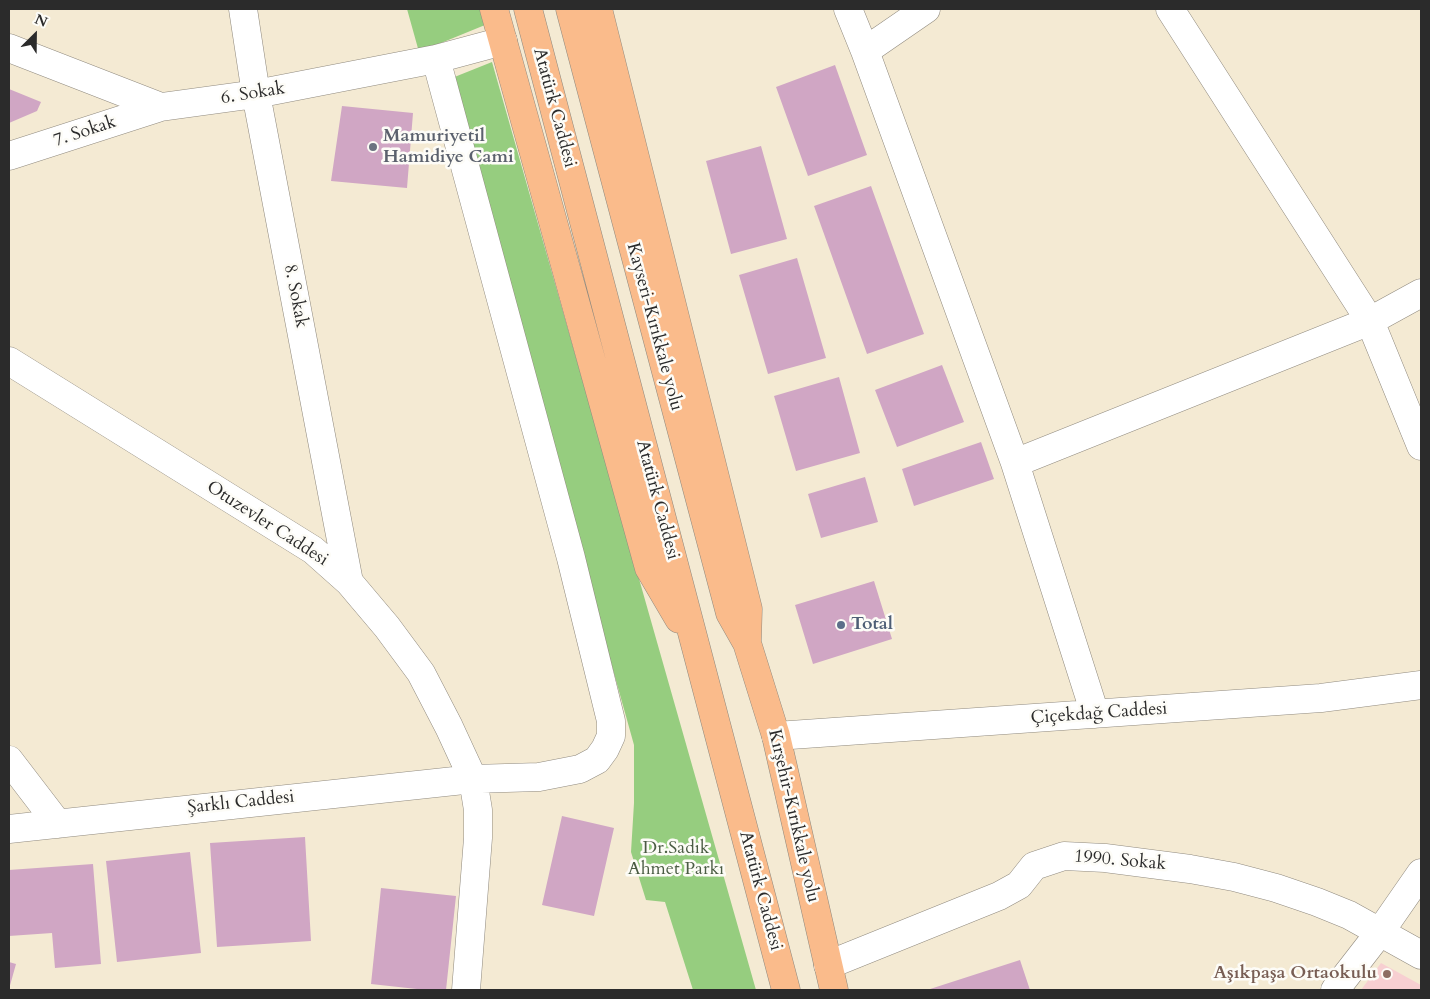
<!DOCTYPE html>
<html>
<head>
<meta charset="utf-8">
<style>
  body { margin:0 }
  #map { position:relative; width:1430px; height:999px; overflow:hidden; background:#f4ead3; font-family:Cardo,serif }
  canvas { display:block }
  .frame { position:absolute; inset:0; border:10px solid #2b2b2b; pointer-events:none }
  .north { position:absolute; left:10px; top:10px; width:50px; height:50px; -webkit-text-stroke:4px #fdfcf7; paint-order:stroke; rotate:23deg; font-size:14px; font-weight:700; line-height:20px; text-align:center; color:#2b2b2b }
  .north::after { content:''; display:block; margin:auto; width:18px; height:22px; background:#2b2b2b; clip-path:polygon(50% 0,100% 100%,50% 72%,0 100%) }
</style>
</head>
<body>
<div id="map">
<canvas width="1430" height="999"></canvas>
<div class="frame"></div>
<div class="north">N</div>
</div>
<script>
const g = document.querySelector('canvas').getContext('2d');
g.lineJoin = 'round';
function fillPath(path, color) {
  g.fillStyle = color;
  g.fill(path, 'evenodd');
}
function shape(rows) {
  const path = new Path2D();
  for (const r of rows) {
    path.moveTo(r[0], r[1]);
    for (let i = 2; i < r.length; i += 2) path.lineTo(r[i], r[i + 1]);
  }
  return path;
}
function strokePath(path, color, width, dash) {
  g.strokeStyle = color;
  g.lineWidth = width;
  g.lineCap = dash ? 'butt' : 'round';
  g.setLineDash(dash || []);
  g.stroke(path);
}
function write(font, color, halo, rows, align = 'center') {
  g.font = font + ' Cardo,serif';
  g.lineWidth = 5;
  g.setLineDash([]);
  g.textBaseline = 'middle';
  g.strokeStyle = halo;
  g.fillStyle = color;
  for (const [text, x, y, turn = 0] of rows) {
    g.save();
    g.translate(x, y);
    g.rotate((+turn || 0) * Math.PI / 180);
    g.textAlign = isNaN(turn) ? turn : align;
    if (halo) g.strokeText(text, 0, 0);
    g.fillText(text, 0, 0);
    g.restore();
  }
}
fillPath(shape([
  [1381,963,1421,985,1421,990,1361,990]
]), '#f7cfd1');
fillPath(shape([
  [407,9,481,9,485,25,419,52],
  [492,62,756,990,693,990,665,902,646,900,631,852,634,803,634,745,532,379,452,78]
]), '#96cd7f');
fillPath(shape([
  [835,65,867,155,808,176,776,87],
  [9,89,41,102,37,111,9,123],
  [342,106,413,113,407,188,331,181],
  [761,146,787,239,731,254,706,161],
  [871,186,924,334,867,354,814,206],
  [797,258,826,358,768,374,739,275],
  [942,365,964,422,897,447,875,390],
  [839,377,860,453,796,471,774,396],
  [981,442,994,479,914,506,902,469],
  [865,477,878,522,821,538,808,494],
  [874,581,892,639,813,664,795,605],
  [562,816,614,828,594,916,542,905],
  [305,837,311,941,217,947,210,843],
  [190,852,201,953,117,962,106,861],
  [93,864,101,964,55,968,52,933,9,936,9,870],
  [381,888,456,896,446,990,426,990,371,984],
  [1020,960,1030,990,927,990],
  [9,962,16,964,9,989]
]), '#d0a6c4');
const minor = shape([
  [243,9,256,94,349,582],
  [848,9,865,51,1015,463,1095,714],
  [1170,9,1370,321,1421,446],
  [9,48,161,107,256,94,436,59,503,41],
  [865,51,926,9],
  [9,156,161,107],
  [9,361,313,550,349,582,387,627,421,673,449,727,473,779,478,810,478,838,466,990],
  [1015,463,1370,321,1421,293],
  [776,736,1321,698,1421,685],
  [9,760,58,824],
  [9,829,473,779,539,777,580,769,597,760,605,749,611,736,611,721,571,558,436,59],
  [828,965,999,896,1019,885,1034,866,1064,856,1105,858,1190,869,1234,877,1276,888,1317,902,1349,915,1421,955],
  [1335,990,1380,932,1421,873]
]);
const highway = shape([
  [494,9,649,568,679,619],
  [528,9,786,990],
  [570,9,730,613,747,643,776,736,834,990],
  [598,9,748,609,747,643]
]);
strokePath(minor, '#908a7f', 29);
strokePath(highway, '#908a7f', 29);
strokePath(minor, '#fff', 28);
strokePath(highway, '#fabb8b', 28);
for (const [x, y, r, color] of [
  [373,147,5,"#6b7280"],
  [841,625,5,"#5c6f8a"],
  [1387,974,5,"#8d6e63"]
]) {
  const dot = new Path2D();
  dot.arc(x, y, r, 0, 2 * Math.PI);
  g.fillStyle = color;
  g.fill(dot);
  strokePath(dot, '#fdfcf7', 2);
}
write('18px', '#2b2b2b', '#fdfcf7', [
  ["6. Sokak",253,94,-9],
  ["Atatürk Caddesi",554,108,75],
  ["7. Sokak",85,132,-18],
  ["8. Sokak",295,296,79],
  ["Kayseri-Kırıkkale yolu",654,327,75],
  ["Atatürk Caddesi",657,500,75],
  ["Otuzevler Caddesi",267,524,33],
  ["Çiçekdağ Caddesi",1099,714,-4],
  ["Şarklı Caddesi",241,803,-6],
  ["Kırşehir-Kırıkkale yolu",793,816,77],
  ["1990. Sokak",1120,861,5],
  ["Atatürk Caddesi",760,891,75]
]);
write('bold 18px', '#5b616d', '#fdfcf7', [
  ["Mamuriyetil",383,137],
  ["Hamidiye Cami",383,158]
], 'left');
write('bold 18px', '#4e5e75', '#fdfcf7', [
  ["Total",851,625]
], 'left');
write('18px', '#4b5c44', '#fdfcf7', [
  ["Dr.Sadık",676,849],
  ["Ahmet Parkı",676,870]
]);
write('bold 18px', '#785e54', '#fdfcf7', [
  ["Aşıkpaşa Ortaokulu",1377,974]
], 'right');
</script>
</body>
</html>
